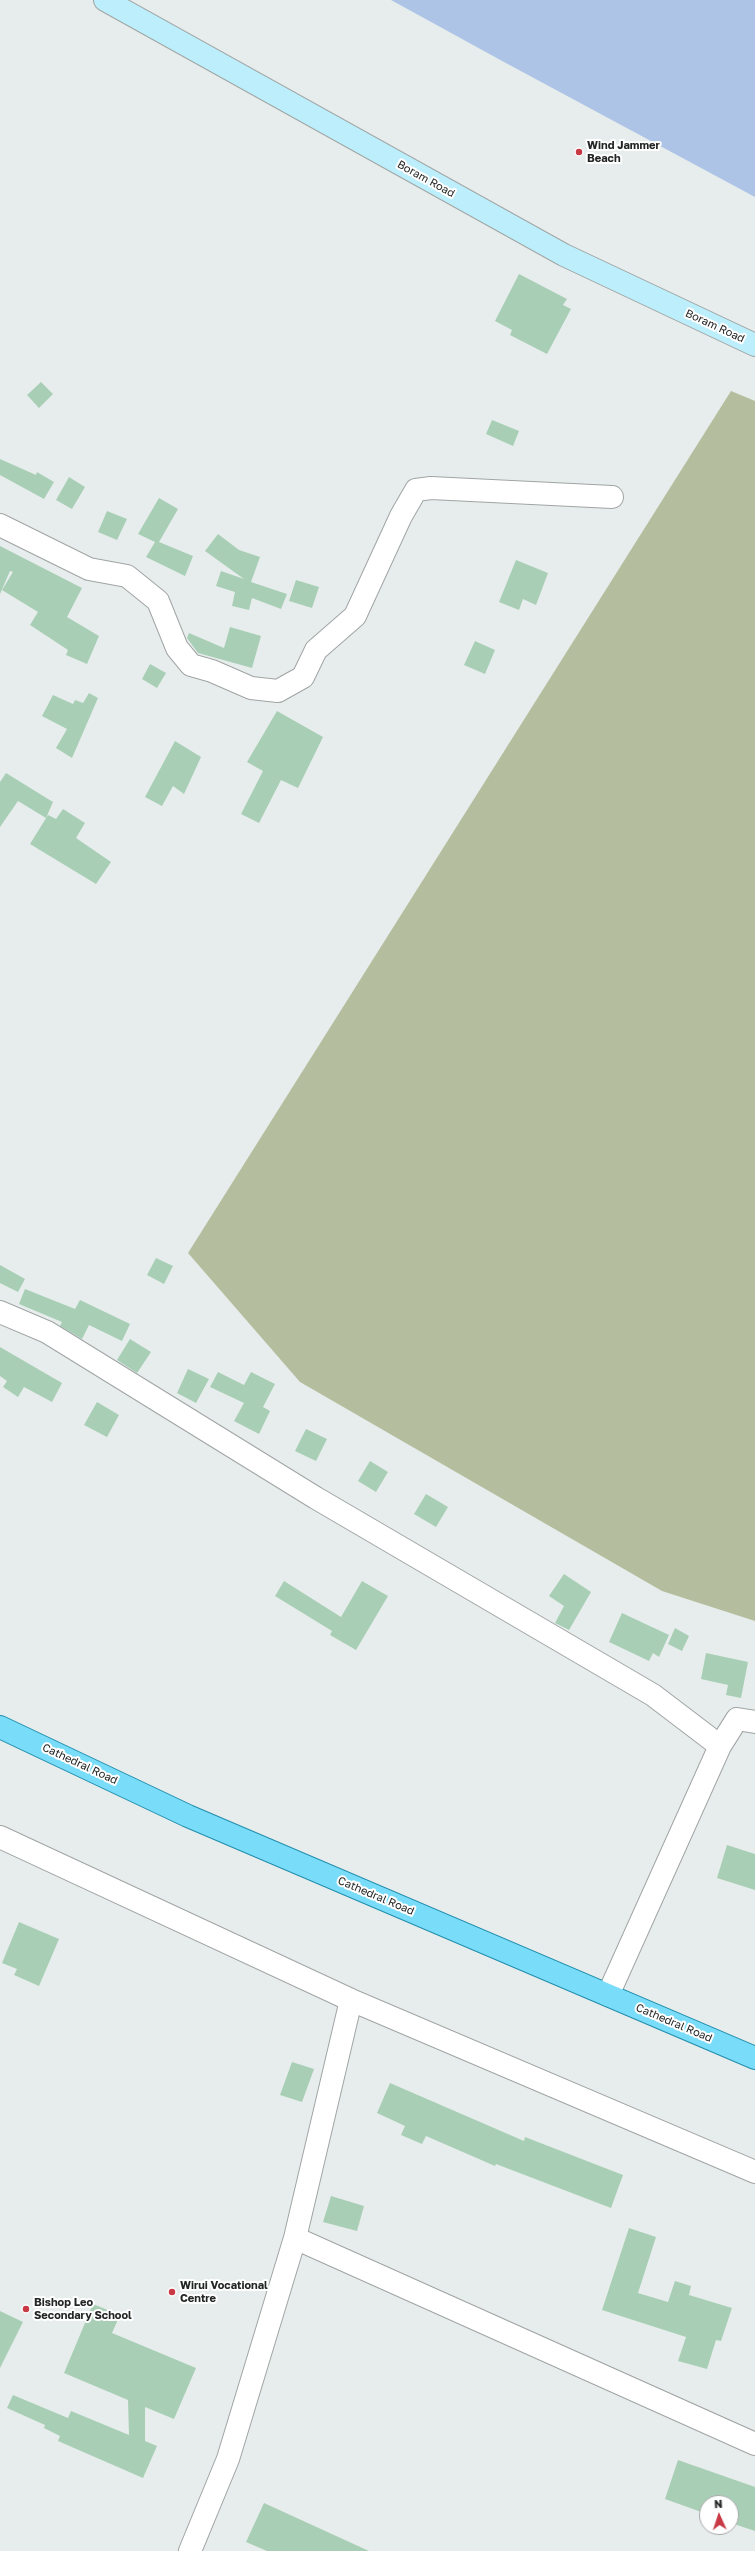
<!DOCTYPE html>
<html>
<head>
<meta charset="utf-8">
<style>
  body { margin:0 }
  #map { position:relative; width:755px; height:2551px; overflow:hidden; background:#e7edec; font-family:"Golos Text",sans-serif }
  canvas { display:block }
  .north { position:absolute; left:699px; top:2495px; width:40px; height:40px; box-sizing:border-box; background:#fff; border:1px solid #a7a8a8; border-radius:50%; rotate:357deg; font-size:11px; font-weight:700; line-height:16px; text-align:center; color:#242525 }
  .north::after { content:''; display:block; margin:auto; width:14px; height:18px; background:#c83845; clip-path:polygon(50% 0,100% 100%,50% 72%,0 100%) }
</style>
</head>
<body>
<div id="map">
<canvas width="755" height="2551"></canvas>
<div class="north">N</div>
</div>
<script>
const g = document.querySelector('canvas').getContext('2d');
g.lineJoin = 'round';
function fillPath(path, color) {
  g.fillStyle = color;
  g.fill(path, 'evenodd');
}
function shape(rows) {
  const path = new Path2D();
  for (const r of rows) {
    path.moveTo(r[0], r[1]);
    for (let i = 2; i < r.length; i += 2) path.lineTo(r[i], r[i + 1]);
  }
  return path;
}
function strokePath(path, color, width, dash) {
  g.strokeStyle = color;
  g.lineWidth = width;
  g.lineCap = dash ? 'butt' : 'round';
  g.setLineDash(dash || []);
  g.stroke(path);
}
function write(font, color, halo, rows, align = 'center') {
  g.font = font + ' "Golos Text",sans-serif';
  g.lineWidth = 4;
  g.setLineDash([]);
  g.textBaseline = 'middle';
  g.strokeStyle = halo;
  g.fillStyle = color;
  for (const [text, x, y, turn = 0] of rows) {
    g.save();
    g.translate(x, y);
    g.rotate((+turn || 0) * Math.PI / 180);
    g.textAlign = isNaN(turn) ? turn : align;
    if (halo) g.strokeText(text, 0, 0);
    g.fillText(text, 0, 0);
    g.restore();
  }
}
fillPath(shape([
  [731,391,755,401,755,1621,662,1591,300,1382,188,1253]
]), '#b4be9e');
fillPath(shape([
  [391,0,755,0,755,197,504,62]
]), '#adc4e6');
fillPath(shape([
  [519,274,567,299,563,305,571,309,547,354,510,335,512,330,495,321],
  [41,382,53,394,39,408,27,395],
  [492,420,519,431,513,446,486,434],
  [0,459,36,475,37,472,54,482,44,499,0,475],
  [69,477,85,487,72,509,56,500],
  [159,498,178,509,159,542,193,556,185,576,146,557,155,542,138,534],
  [107,511,127,519,117,540,98,532],
  [218,534,239,550,260,557,251,582,287,594,281,609,252,598,249,610,232,606,235,592,216,586,221,571,244,579,205,551],
  [0,546,82,588,67,617,99,636,87,664,66,655,68,650,30,625,38,612,2,590,13,572,10,571,0,594],
  [516,560,548,573,536,605,523,599,519,610,499,602],
  [296,580,319,587,312,608,289,601],
  [230,627,261,636,252,668,198,653,187,638,189,633,224,648],
  [475,641,495,650,485,674,464,665],
  [150,664,166,673,157,688,142,679],
  [89,693,98,698,72,758,56,748,67,729,42,716,53,695,73,704,75,700,83,703],
  [277,711,323,737,298,788,281,780,259,823,241,814,263,771,247,762],
  [175,741,201,757,184,794,173,786,162,806,145,797],
  [6,773,53,802,46,818,18,801,0,827,0,782],
  [63,809,85,823,76,838,111,862,96,884,30,844,48,815,56,819],
  [156,1258,173,1266,164,1284,147,1275],
  [0,1265,25,1279,18,1292,0,1283],
  [25,1289,75,1309,80,1300,130,1324,122,1341,89,1325,82,1339,60,1326,62,1322,19,1304],
  [130,1339,151,1352,137,1373,117,1360],
  [0,1347,62,1383,52,1402,24,1387,18,1397,3,1387,7,1381,0,1376],
  [188,1369,209,1379,196,1403,177,1393],
  [218,1372,244,1385,251,1372,275,1384,263,1407,270,1411,259,1434,234,1421,244,1403,210,1387],
  [97,1402,119,1415,107,1437,84,1425],
  [306,1429,327,1439,316,1461,295,1451],
  [370,1461,388,1472,376,1492,358,1481],
  [426,1494,448,1507,436,1527,414,1514],
  [564,1574,591,1592,569,1630,555,1623,564,1606,549,1596],
  [284,1581,341,1617,362,1581,388,1596,356,1650,330,1635,332,1631,275,1596],
  [622,1613,669,1635,659,1657,653,1653,649,1661,609,1642],
  [675,1628,689,1636,682,1651,668,1644],
  [706,1653,748,1662,741,1698,726,1695,728,1685,701,1679],
  [727,1845,755,1854,755,1890,717,1878],
  [19,1922,59,1939,39,1986,14,1975,17,1969,2,1963],
  [292,2062,314,2069,302,2102,280,2095],
  [390,2083,524,2141,525,2137,623,2175,611,2208,496,2164,495,2166,426,2136,422,2144,401,2135,405,2126,377,2113],
  [331,2196,364,2206,357,2231,323,2222],
  [629,2228,656,2237,638,2293,668,2302,675,2281,691,2286,689,2295,732,2308,721,2341,716,2340,707,2369,678,2361,686,2337,602,2310],
  [93,2304,120,2315,112,2333,196,2368,174,2419,145,2407,145,2441,157,2446,143,2478,58,2441,60,2436,44,2428,45,2425,7,2408,13,2395,68,2418,71,2411,129,2435,128,2400,64,2373],
  [0,2311,23,2322,0,2368],
  [678,2460,755,2487,755,2531,731,2523,731,2503,707,2503,707,2514,665,2499],
  [264,2503,369,2551,267,2551,246,2542]
]), '#a8cfb6');
const street = shape([
  [0,525,89,569,127,576,158,601,177,648,191,665,212,671,251,688,278,691,303,677,316,650,355,616,401,516,416,490,431,488,612,497],
  [0,1312,47,1332,316,1498,653,1695,720,1746,608,1995],
  [720,1746,737,1719,755,1722],
  [0,1837,351,2000,755,2172],
  [295,2238,755,2444],
  [190,2551,228,2459,295,2238,351,2000]
]);
const secondary = shape([
  [105,0,564,255,755,345]
]);
const primary = shape([
  [0,1727,188,1816,755,2058]
]);
strokePath(street, '#a0a5a4', 24);
strokePath(secondary, '#a0a5a4', 24);
strokePath(primary, '#218dac', 24);
strokePath(street, '#fff', 22);
strokePath(secondary, '#bceefc', 22);
strokePath(primary, '#79dcf9', 22);
for (const [x, y, r, color] of [
  [579,152,4,"#c83845"],
  [172,2292,4,"#c83845"],
  [26,2309,4,"#c83845"]
]) {
  const dot = new Path2D();
  dot.arc(x, y, r, 0, 2 * Math.PI);
  g.fillStyle = color;
  g.fill(dot);
  strokePath(dot, '#fff', 1.5);
}
write('bold 11px', '#242525', '#fff', [
  ["Wind Jammer",587,146],
  ["Beach",587,159],
  ["Wirui Vocational",180,2286],
  ["Centre",180,2299],
  ["Bishop Leo",34,2303],
  ["Secondary School",34,2316]
], 'left');
write('11px', '#242525', '#fff', [
  ["Boram Road",426,179,29],
  ["Boram Road",715,326,25],
  ["Cathedral Road",80,1764,25],
  ["Cathedral Road",376,1896,23],
  ["Cathedral Road",674,2023,23]
]);
</script>
</body>
</html>
